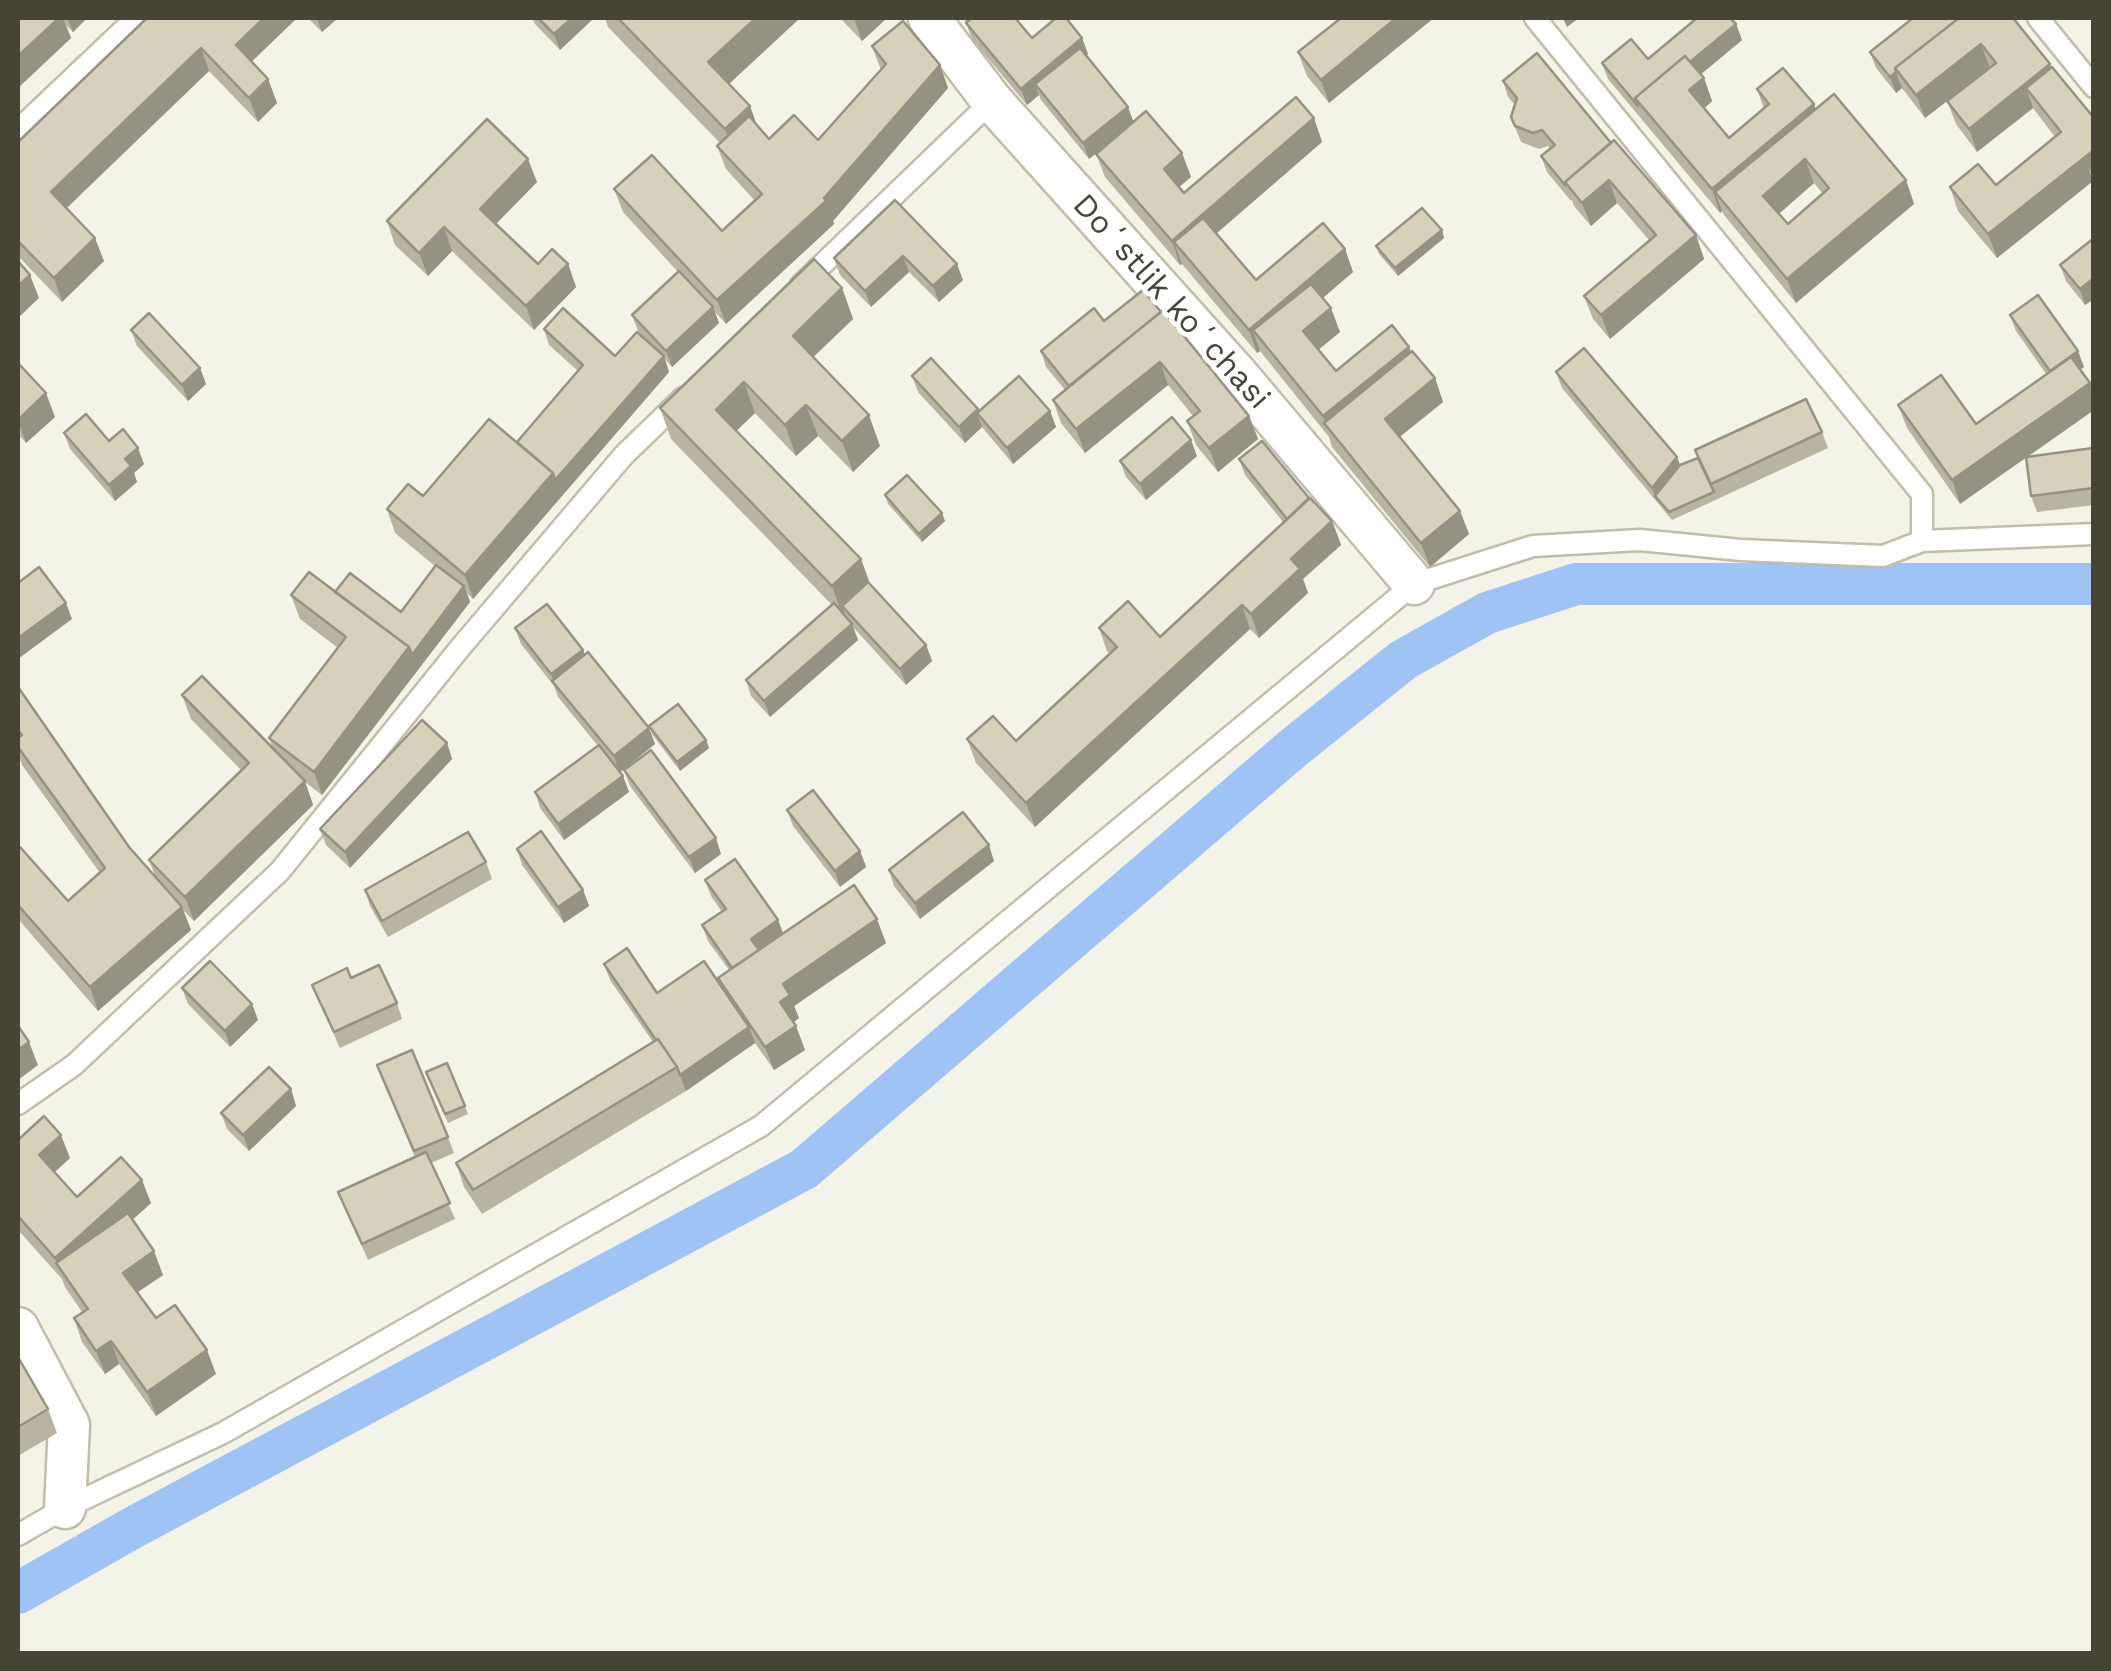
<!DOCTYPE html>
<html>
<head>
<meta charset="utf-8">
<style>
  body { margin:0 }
  #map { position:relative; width:2111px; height:1671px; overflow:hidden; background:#f4f3e7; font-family:"Work Sans",sans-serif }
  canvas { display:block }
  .frame { position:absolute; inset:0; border:20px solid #484435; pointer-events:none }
</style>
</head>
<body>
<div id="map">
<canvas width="2111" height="1671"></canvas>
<div class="frame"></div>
</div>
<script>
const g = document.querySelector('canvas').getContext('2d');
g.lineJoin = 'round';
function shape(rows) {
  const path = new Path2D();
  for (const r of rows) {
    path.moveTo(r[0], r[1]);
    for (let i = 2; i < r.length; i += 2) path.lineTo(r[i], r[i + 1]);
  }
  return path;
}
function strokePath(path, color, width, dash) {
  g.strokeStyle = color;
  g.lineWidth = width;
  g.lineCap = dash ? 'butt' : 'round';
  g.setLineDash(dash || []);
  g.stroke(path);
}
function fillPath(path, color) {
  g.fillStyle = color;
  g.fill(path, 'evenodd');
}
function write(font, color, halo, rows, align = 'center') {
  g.font = font + ' "Work Sans",sans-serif';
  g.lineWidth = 10;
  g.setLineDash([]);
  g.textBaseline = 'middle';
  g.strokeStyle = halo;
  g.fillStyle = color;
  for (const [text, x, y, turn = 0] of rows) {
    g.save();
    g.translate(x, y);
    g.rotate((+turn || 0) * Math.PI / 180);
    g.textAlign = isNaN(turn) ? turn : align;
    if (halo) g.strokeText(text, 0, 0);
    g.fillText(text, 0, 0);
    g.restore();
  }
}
strokePath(shape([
  [18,1593,134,1527,804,1169,1292,749,1403,660,1487,613,1576,584,2094,584]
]), '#9fc3f5', 42);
const service = shape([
  [1535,18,1922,494,1922,541],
  [2038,18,2094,87],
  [18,130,136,18],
  [801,285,992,101],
  [18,1104,74,1065,280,871,460,648,624,455,683,398],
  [18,1535,65,1508,223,1433,761,1126,1414,584,1533,546,1640,540,1741,550,1883,556,1922,541,2094,534]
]);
const minor = shape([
  [929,18,992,101,1236,373,1414,584],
  [18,1328,69,1425,65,1508]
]);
strokePath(service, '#c1bda9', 25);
strokePath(minor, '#c1bda9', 45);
strokePath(service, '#fff', 20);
strokePath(minor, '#fff', 40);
fillPath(shape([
  [18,18,87,18,73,32,66,25,71,38,18,88],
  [147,18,297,18,251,62,268,79,277,103,258,122,209,71,67,208,104,261,62,302,18,256,18,142],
  [308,18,338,18,322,32],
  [532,18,594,18,560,50,535,24],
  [605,18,800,18,729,84,750,106,757,126,769,139,818,140,881,70,872,46,940,65,948,88,833,221,834,224,726,324,715,312,719,323,672,367,665,359,669,372,473,599,467,593,470,602,322,795,305,782,313,805,194,921,183,910,191,930,98,1011,18,919,18,850,68,901,100,873,22,765,18,752,18,687,129,847,155,876,149,860,241,770,191,719,182,695,273,749,269,738,338,648,300,619,291,595,335,592,401,612,435,566,395,533,387,509,423,496,517,442,578,371,549,345,544,329,615,356,652,345,638,331,632,315,678,272,623,212,614,189,722,231,755,201,726,169,717,146,720,143,608,27],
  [840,18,887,18,862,41],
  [964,18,1015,18,1032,38,1082,38,1088,54,1086,56,1133,122,1182,153,1191,177,1179,187,1184,193,1314,118,1322,142,1217,233,1256,280,1345,249,1353,272,1323,298,1340,332,1318,350,1336,371,1411,352,1435,378,1443,402,1400,437,1460,511,1469,534,1430,567,1332,447,1329,437,1260,351,1257,353,1182,264,1180,265,1105,177,1096,154,1099,151,1089,159,1041,100,1039,95,1027,105,972,39],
  [1341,18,1329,103,1307,76,1298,52],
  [1913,18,2051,68,2094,118,2094,182,2093,181,1997,258,1958,211,1950,187,1996,185,2055,137,2033,108,1977,152,1956,124,1947,101,1990,68,1925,118,1902,88,1896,93,1876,68,1870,52],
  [1742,40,1701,74,1704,78,1712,101,1704,108,1729,138,1764,109,1757,89,1816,109,1906,180,1914,204,1796,303,1724,215,1722,211,1720,213,1608,79,1602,63,1648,59],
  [1814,183,1823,194,1788,224,1778,214],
  [1503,81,1611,143,1696,235,1704,259,1610,339,1593,319,1584,296,1649,240,1617,203,1591,226,1574,206,1572,200,1571,201,1547,172,1541,156,1550,149,1548,146,1539,149,1521,142,1511,117,1515,105,1508,97],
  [537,182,496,224,538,264,568,264,576,287,534,330,452,251,428,276,395,245,387,221],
  [895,200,963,280,939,302,909,272,871,307,840,275,834,258],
  [1442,230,1444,238,1398,276,1379,254,1376,246],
  [2094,238,2085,305,2066,281,2060,265],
  [842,288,853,319,813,357,880,446,853,472,818,436,796,456,755,413,736,431,861,559,870,584,926,645,932,661,906,685,853,627,858,640,770,717,751,696,746,680,832,605,671,439,660,408],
  [2010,315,2084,367,2080,369,2094,393,2094,410,2027,457,2094,450,2094,505,2037,512,2031,496,2026,457,1960,504,1907,428,1898,405,1976,424,2046,374,2016,331],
  [1104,321,1249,416,1258,439,1218,472,1196,445,1187,421,1193,416,1168,385,1085,453,1061,423,1053,400,1065,390,1046,367,1041,351],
  [131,330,206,384,188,401,137,346],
  [18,363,55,417,26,443,18,434],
  [1556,372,1677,457,1680,465,1698,458,1695,450,1822,432,1828,448,1672,520,1562,388],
  [912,376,978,409,979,411,1050,411,1056,427,1013,464,982,427,965,443,918,392],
  [64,433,109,441,144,464,134,473,137,482,115,501,70,449],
  [1197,456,1146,500,1126,477,1120,461],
  [1239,459,1309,498,1332,521,1341,545,1303,579,1308,593,1259,638,1250,629,1035,827,976,763,967,739,1016,741,1110,654,1107,651,1099,628,1160,637,1283,522,1245,475],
  [885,495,945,521,922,542,888,504],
  [515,628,583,650,585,655,649,728,655,744,620,772,629,792,564,840,540,808,535,792,598,746,558,697,554,686,521,644],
  [649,726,706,740,709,748,680,771,652,734],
  [447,743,452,759,350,868,326,845,320,829],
  [624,770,721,854,695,873,630,786],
  [787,810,860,851,866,867,840,887,793,826],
  [517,849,583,890,589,906,564,923,522,865],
  [994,861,920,919,894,886,889,870],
  [486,862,492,879,388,937,370,906,365,890],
  [705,880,778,920,783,933,886,943,794,1006,799,1018,794,1022,805,1050,774,1070,755,1043,686,1091,482,1214,464,1187,456,1163,653,1042,610,980,604,964,657,993,721,986,718,978,729,970,708,941,702,925,722,912,711,896],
  [312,985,397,1003,402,1019,340,1048],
  [182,988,252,1004,258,1020,230,1047,188,1004],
  [447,1063,468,1114,448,1123,429,1080],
  [377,1065,448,1137,454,1153,431,1163,455,1219,368,1260,338,1192,415,1157],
  [291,1089,296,1106,249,1151,227,1129,221,1113],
  [18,1140,70,1158,55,1172,77,1197,151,1203,132,1220,163,1275,138,1292,156,1318,216,1374,156,1416,119,1364,105,1374,82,1342,74,1318,82,1312,65,1287,62,1279,18,1230],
  [18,1357,48,1409,57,1433,18,1456]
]), '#b9b4a1');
fillPath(shape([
  [59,18,63,18,71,38,18,88,18,56],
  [67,18,87,18,73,32],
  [264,18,297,18,244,69,236,45],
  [317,18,338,18,322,32],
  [572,18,594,18,560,50,554,34],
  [756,18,800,18,719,93,708,62],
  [854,18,887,18,862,41],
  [1396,18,1434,18,1329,103,1321,80],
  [1563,18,1579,18,1567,27],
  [1736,24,1742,40,1651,116,1640,104],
  [1082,38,1088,54,1042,93,1035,84,1039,95,1027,105,1021,89],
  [1981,44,1990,68,1925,118,1916,95],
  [201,48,209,71,59,215,51,192],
  [2050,64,2058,88,2026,88,2033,108,1977,152,1969,129],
  [940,65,948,88,833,221,834,224,726,324,717,300,824,198],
  [1896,72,1902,88,1896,93,1890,77],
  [1704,78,1712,101,1698,114,1689,90],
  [268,79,277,103,258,122,249,98],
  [1814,104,1822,127,1715,192,1722,211,1720,213,1712,189],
  [750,106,761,137,736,159,725,129],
  [1128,107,1134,123,1089,159,1083,143],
  [1314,118,1322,142,1188,258,1174,242,1182,264,1180,265,1172,241],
  [2094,150,2094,174,2088,168,2093,181,1997,258,1988,234],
  [1182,153,1191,177,1173,192,1164,169],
  [528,159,537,182,488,232,480,209],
  [1805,159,1814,183,1772,220,1763,196],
  [1609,180,1617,203,1591,226,1582,203],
  [1906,180,1914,204,1796,303,1787,279],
  [444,227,452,251,428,276,419,253],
  [1442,230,1444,238,1398,276,1395,268],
  [1696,235,1704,259,1610,339,1601,315],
  [95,238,104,261,62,302,54,278],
  [1345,249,1353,272,1266,346,1253,330,1260,351,1257,353,1249,330],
  [903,256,909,272,871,307,865,291],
  [568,264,576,287,534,330,526,306],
  [957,264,963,280,939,302,933,286],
  [30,275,39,298,18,318,18,286],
  [2094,278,2094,299,2085,305,2080,289],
  [842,288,853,319,804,366,793,336],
  [713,307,719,323,672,367,666,351],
  [1331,308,1340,332,1312,355,1303,331],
  [1409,347,1418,370,1326,427,1323,416],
  [2078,351,2084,367,2055,387,2050,371],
  [664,356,669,372,473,599,465,575,553,473],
  [1160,362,1168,385,1085,453,1076,429],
  [200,368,206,384,188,401,182,385],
  [1435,378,1443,402,1393,442,1385,419],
  [744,382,755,413,727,440,716,410],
  [2090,383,2094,393,2094,410,1960,504,1952,480],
  [46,393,55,417,26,443,18,420],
  [806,405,818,436,796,456,785,425],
  [978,409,982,419,977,413,982,427,965,443,959,427],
  [1050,411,1056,427,1013,464,1007,448],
  [869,415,880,446,853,472,842,441],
  [1249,416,1258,439,1218,472,1209,448],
  [1191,440,1197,456,1146,500,1140,484],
  [138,448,144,464,134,473,137,482,115,501,109,485,125,459],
  [1677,457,1683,473,1655,496,1658,504,1652,488],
  [1460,511,1469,534,1430,567,1421,543],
  [942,513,945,521,922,542,919,534],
  [1332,521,1341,545,1303,579,1308,593,1259,638,1251,614,1291,559],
  [861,559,872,590,842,606,845,615,843,617,832,586],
  [464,586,470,602,322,795,314,772,409,647],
  [66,603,72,619,18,659,18,638],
  [1242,605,1250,629,1035,827,1026,803],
  [852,624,858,640,770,717,764,701],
  [926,645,932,661,906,685,900,669],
  [583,650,589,666,555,685,551,674],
  [649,728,655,744,619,773,614,756],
  [706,740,709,748,680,771,677,762],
  [447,743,452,759,350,868,345,852],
  [623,776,629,792,564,840,558,824],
  [305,781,313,805,194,921,185,897],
  [716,838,721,854,695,873,689,857],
  [989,845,994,861,920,919,915,903],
  [860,851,866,867,840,887,835,871],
  [583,890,589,906,564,923,558,907],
  [182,907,191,930,98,1011,90,987],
  [877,919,886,943,794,1006,799,1018,788,1026,780,1002,783,984],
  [778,920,784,936,757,955,751,939],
  [252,1004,258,1020,230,1047,225,1031],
  [796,1026,805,1050,774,1070,765,1047],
  [749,1027,755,1043,686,1091,680,1075],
  [29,1042,38,1065,18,1080,18,1050],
  [291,1089,296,1106,249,1151,243,1135],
  [61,1135,70,1158,48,1178,39,1155],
  [142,1180,151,1203,67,1279,59,1267,55,1258],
  [154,1251,163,1275,132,1296,123,1273],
  [111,1341,119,1364,105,1374,96,1351],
  [207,1350,216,1374,156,1416,147,1392]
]), '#969283');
const building = shape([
  [18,18,59,18,18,56,18,18],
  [147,18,264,18,236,45,268,79,249,98,201,48,51,192,95,238,54,278,18,241,18,142,147,18],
  [538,18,572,18,554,34,538,18],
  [618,18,756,18,708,62,750,106,725,129,618,18],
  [972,18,1015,18,1032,38,1056,18,1066,18,1082,38,1021,89,966,23,972,18],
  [1341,18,1396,18,1321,80,1298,52,1341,18],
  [1697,18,1730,18,1736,24,1690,62,1685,56,1635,98,1638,106,1602,63,1631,39,1648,59,1697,18],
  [1913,18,1959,18,1895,68,1896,72,1890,77,1870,52,1913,18],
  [1959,18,2013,18,2050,64,1969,129,1947,101,1996,63,1981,44,1916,95,1895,68,1959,18],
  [903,21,940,65,824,198,826,201,717,300,614,189,652,155,722,231,762,194,717,146,749,116,769,139,794,115,818,140,886,64,872,46,903,21],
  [1080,48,1128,107,1083,143,1035,84,1080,48],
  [1537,53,1611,143,1565,182,1565,185,1541,156,1555,145,1542,130,1533,133,1515,126,1511,117,1517,98,1503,81,1537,53],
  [1685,56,1704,78,1689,90,1729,138,1769,104,1757,89,1783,68,1814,104,1712,189,1635,98,1685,56],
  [2052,67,2094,118,2094,150,1988,234,1950,187,1978,164,1996,185,2061,132,2026,88,2052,67],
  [1834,94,1906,180,1787,279,1715,192,1834,94],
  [1805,159,1829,188,1788,224,1763,196,1805,159],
  [1296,97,1314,118,1172,241,1096,154,1146,111,1182,153,1164,169,1184,193,1296,97],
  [487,119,528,159,480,209,538,264,552,249,568,264,526,306,444,227,419,253,387,221,487,119],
  [1614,140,1696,235,1601,315,1584,296,1656,235,1609,180,1582,203,1565,182,1614,140],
  [895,200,957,264,933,286,903,256,865,291,834,258,895,200],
  [1422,208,1442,230,1395,268,1376,246,1422,208],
  [1203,218,1256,280,1323,223,1345,249,1249,330,1174,242,1203,218],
  [2094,238,2094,278,2080,289,2060,265,2094,238],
  [814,259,842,288,793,336,869,415,842,441,806,405,785,425,744,382,716,410,861,559,832,586,660,408,814,259],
  [18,261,30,275,18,286,18,261],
  [679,271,713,307,666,351,632,315,679,271],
  [1311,284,1331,308,1303,331,1336,371,1392,325,1409,347,1323,416,1253,330,1311,284],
  [1143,290,1161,312,1069,386,1041,351,1094,308,1104,321,1143,290],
  [2038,295,2078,351,2050,371,2010,315,2038,295],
  [563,308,615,356,637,332,664,356,555,480,553,473,517,442,583,365,544,329,563,308],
  [1163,310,1249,416,1209,448,1187,421,1200,411,1160,362,1076,429,1053,400,1163,310],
  [149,313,200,368,182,385,131,330,149,313],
  [1584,348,1677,457,1652,488,1556,372,1584,348],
  [1412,351,1435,378,1385,419,1460,511,1421,543,1324,423,1412,351],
  [2071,357,2090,383,1952,480,1898,405,1941,375,1976,424,2071,357],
  [931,358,978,409,959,427,912,376,931,358],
  [18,363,46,393,18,420,18,363],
  [1019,376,1050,411,1007,448,977,413,1019,376],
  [1806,399,1822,432,1711,484,1695,450,1806,399],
  [86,414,109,441,123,429,138,448,125,459,131,466,109,485,64,433,86,414],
  [1172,417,1191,440,1140,484,1120,461,1172,417],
  [489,419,553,473,465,575,387,509,408,484,423,496,489,419],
  [1262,441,1309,498,1287,519,1239,459,1262,441],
  [2093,448,2094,488,2031,496,2026,457,2093,448],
  [1698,458,1714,492,1669,512,1655,496,1680,465,1698,458],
  [907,475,942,513,919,534,885,495,907,475],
  [1310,498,1332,521,1291,559,1300,569,1251,614,1242,605,1026,803,967,739,993,716,1016,741,1117,647,1099,628,1128,601,1160,637,1310,498],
  [436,565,464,586,412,655,409,647,335,592,350,573,401,612,436,565],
  [39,567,66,603,18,638,18,583,39,567],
  [309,572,409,647,314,772,269,738,346,637,291,595,309,572],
  [868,582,926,645,900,669,842,606,868,582],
  [834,603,852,624,764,701,746,680,834,603],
  [547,604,583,650,551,674,515,628,547,604],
  [588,652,649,728,614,756,552,681,588,652],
  [202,676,305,781,185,897,149,860,249,763,182,695,202,676],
  [18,687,129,847,182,907,90,987,18,905,18,850,20,847,68,901,105,868,18,747,18,738,22,735,18,730,18,687],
  [678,704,706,740,677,762,649,726,678,704],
  [422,720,447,743,345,852,320,829,422,720],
  [599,745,623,776,558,824,535,792,599,745],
  [651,750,716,838,689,857,624,770,651,750],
  [813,790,860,851,835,871,787,810,813,790],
  [963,812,989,845,915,903,889,870,963,812],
  [541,831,583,890,558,907,517,849,541,831],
  [468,832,486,862,382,921,365,890,468,832],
  [735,859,778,920,751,939,759,950,732,968,702,925,726,909,705,880,735,859],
  [854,885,877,919,783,984,790,995,780,1002,796,1026,765,1047,718,978,854,885],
  [627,948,657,993,704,961,749,1027,680,1075,677,1067,658,1039,656,1040,604,964,627,948],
  [210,961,252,1004,225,1031,182,988,210,961],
  [379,965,397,1003,334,1032,312,985,347,968,351,978,379,965],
  [18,1026,29,1042,18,1050,18,1026],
  [658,1039,677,1067,473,1190,456,1163,658,1039],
  [412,1050,448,1137,414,1151,377,1065,412,1050],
  [447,1063,465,1106,445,1114,426,1072,447,1063],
  [269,1067,291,1089,243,1135,221,1113,269,1067],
  [44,1116,61,1135,39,1155,77,1197,121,1157,142,1180,55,1258,18,1216,18,1140,44,1116],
  [426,1152,450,1203,362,1244,338,1192,426,1152],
  [128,1213,154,1251,123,1273,156,1318,175,1305,207,1350,147,1392,111,1341,96,1351,74,1318,88,1309,56,1263,128,1213],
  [18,1357,48,1409,18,1427,18,1357]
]);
fillPath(building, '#d7d1bb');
strokePath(building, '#969283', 2.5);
write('32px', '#484435', '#fff', [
  ["Doʻstlik koʻchasi",1171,302,48]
]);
</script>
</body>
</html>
